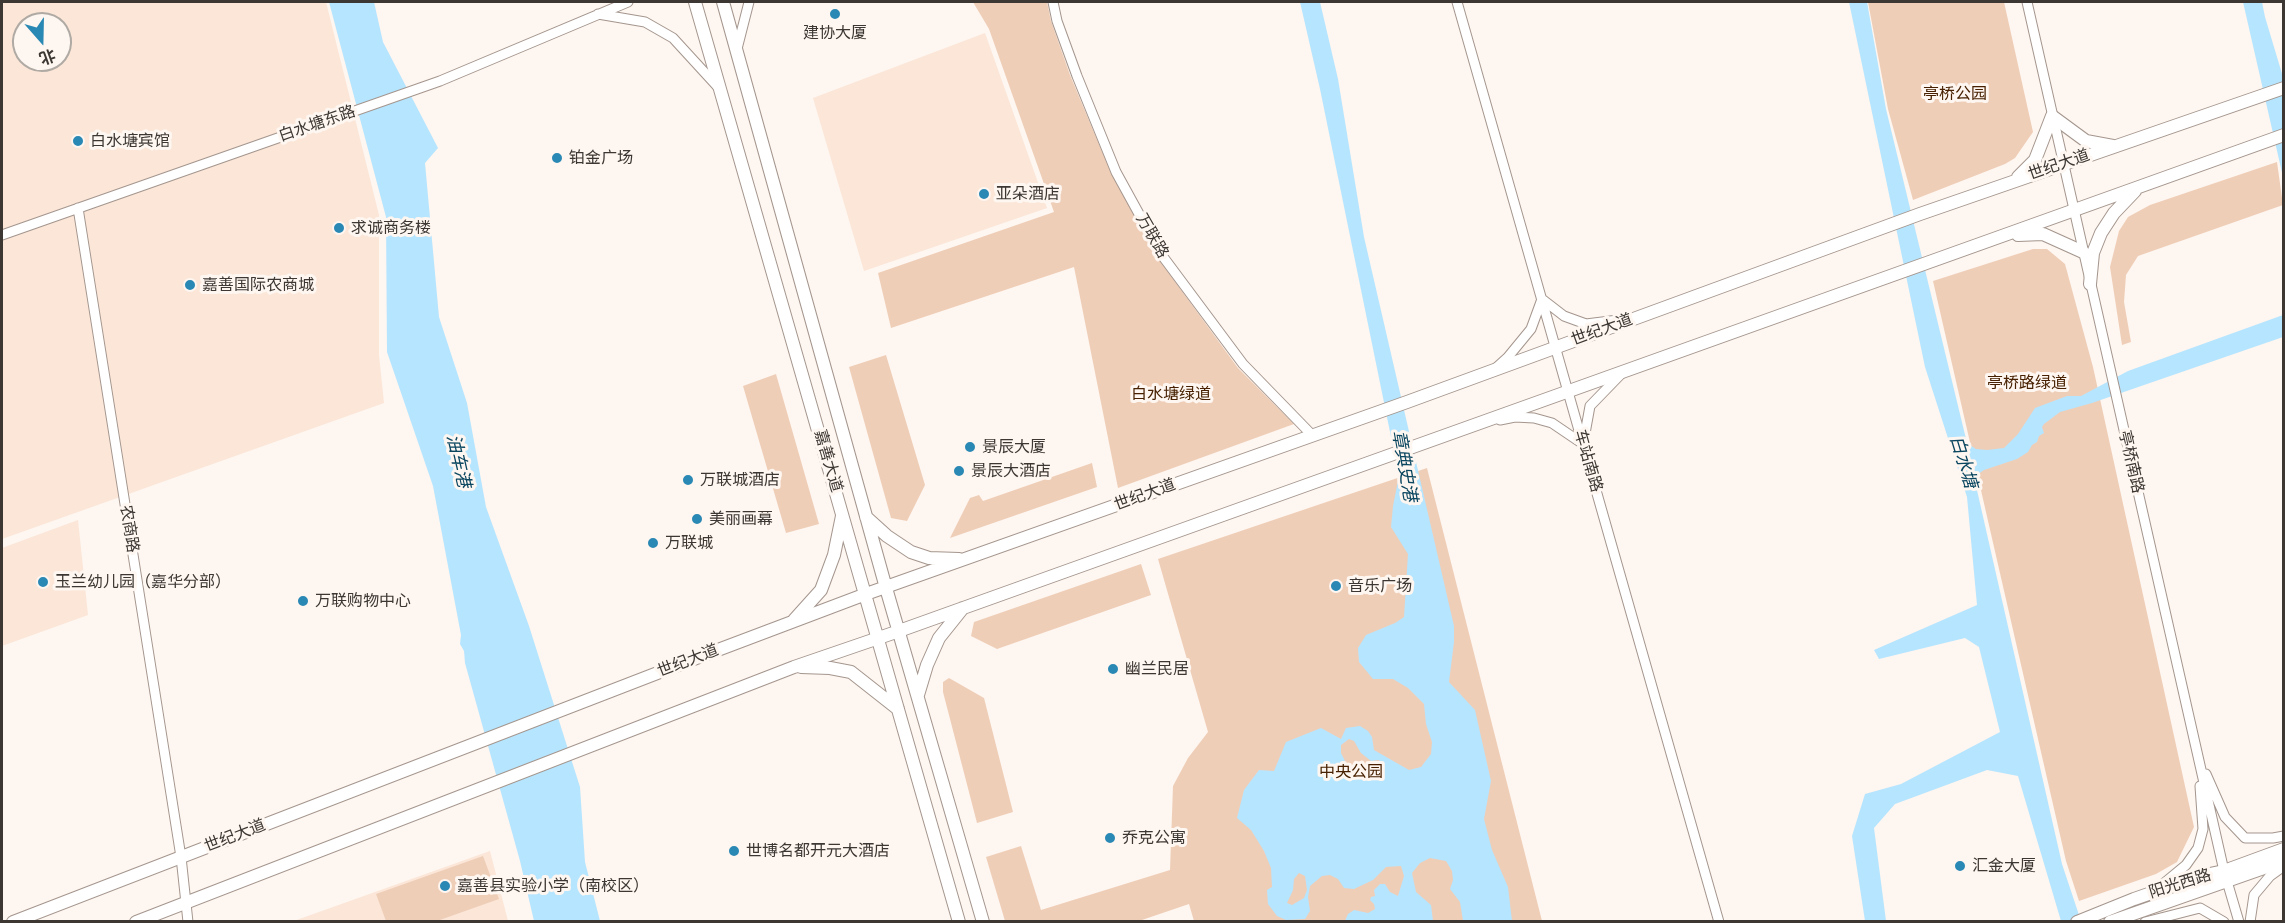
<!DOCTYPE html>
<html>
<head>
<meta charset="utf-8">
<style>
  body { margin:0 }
  #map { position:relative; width:2285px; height:923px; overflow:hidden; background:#fef6f0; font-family:"PT Sans","Noto Sans SC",sans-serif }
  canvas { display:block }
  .frame { position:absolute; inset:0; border:3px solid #3c3733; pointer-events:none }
  .north { position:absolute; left:12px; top:12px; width:60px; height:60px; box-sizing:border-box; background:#fef6f0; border:2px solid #b0aaa4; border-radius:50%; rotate:160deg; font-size:16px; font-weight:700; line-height:24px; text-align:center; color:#3c3733 }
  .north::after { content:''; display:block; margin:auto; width:21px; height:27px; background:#2a88b4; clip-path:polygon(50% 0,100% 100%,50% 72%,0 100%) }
</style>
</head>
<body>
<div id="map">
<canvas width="2285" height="923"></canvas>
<div class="frame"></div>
<div class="north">北</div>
</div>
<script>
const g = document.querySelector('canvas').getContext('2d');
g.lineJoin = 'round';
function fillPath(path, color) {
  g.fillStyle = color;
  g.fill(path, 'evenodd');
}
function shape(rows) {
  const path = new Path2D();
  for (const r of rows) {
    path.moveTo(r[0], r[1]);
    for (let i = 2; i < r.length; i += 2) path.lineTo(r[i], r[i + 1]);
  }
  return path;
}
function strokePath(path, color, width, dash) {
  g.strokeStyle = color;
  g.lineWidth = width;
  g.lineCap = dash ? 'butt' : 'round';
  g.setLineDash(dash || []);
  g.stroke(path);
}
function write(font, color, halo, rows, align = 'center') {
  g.font = font + ' "PT Sans","Noto Sans SC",sans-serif';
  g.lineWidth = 6;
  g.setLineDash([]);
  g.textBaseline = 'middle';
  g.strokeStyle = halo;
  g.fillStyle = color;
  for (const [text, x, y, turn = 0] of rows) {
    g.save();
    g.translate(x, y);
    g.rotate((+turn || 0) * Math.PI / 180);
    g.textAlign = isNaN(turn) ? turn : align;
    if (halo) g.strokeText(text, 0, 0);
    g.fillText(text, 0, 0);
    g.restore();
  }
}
fillPath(shape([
  [2,2,326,2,379,215,379,355,384,403,2,539],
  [24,24,60,24,60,60,24,60],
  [985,33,1047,208,864,271,813,98],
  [78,520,88,615,2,646,2,548],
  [490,851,508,921,291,922]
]), '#fbe6d8');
fillPath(shape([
  [973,2,1047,2,1051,21,1070,75,1111,173,1157,257,1238,368,1294,424,1118,488,1074,267,891,328,878,273,1054,212,989,29],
  [1868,2,2004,2,2033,132,2015,158,2005,164,1913,200,1888,109],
  [2277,162,2283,205,2138,256,2126,275,2124,302,2131,342,2122,345,2110,267,2119,231,2128,217,2150,205],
  [2033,249,2047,249,2065,264,2093,367,2194,827,2177,862,2156,874,2079,901,2066,861,1933,281],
  [886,355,925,485,907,521,891,518,849,367],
  [776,374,819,524,786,533,743,386],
  [1092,463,1097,487,950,538,970,498,979,495,983,501],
  [1427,468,1542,921,1194,921,1189,904,1139,921,1005,921,986,857,1021,846,1041,910,1170,870,1173,786,1188,758,1208,732,1158,559],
  [1141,564,1151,595,997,649,971,636,974,622],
  [949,678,984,698,1013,812,977,823,943,692,943,682],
  [483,856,499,899,437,921,386,921,376,894]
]), '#efceb8');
fillPath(shape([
  [329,2,374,2,383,42,438,148,425,163,439,317,467,403,486,507,529,626,580,787,585,862,600,921,534,921,520,861,465,663,464,651,460,644,461,635,433,486,387,352,386,217],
  [1300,2,1320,2,1338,79,1364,237,1454,626,1454,642,1449,682,1475,710,1491,781,1484,819,1492,850,1508,887,1512,921,1463,921,1460,902,1450,889,1453,880,1452,871,1446,861,1430,858,1420,863,1412,873,1416,892,1431,905,1433,921,1345,921,1348,914,1354,910,1368,913,1375,909,1374,904,1370,900,1371,897,1375,896,1374,890,1380,884,1385,884,1390,892,1398,896,1404,876,1401,866,1386,867,1373,880,1354,889,1344,888,1338,879,1330,875,1322,876,1310,886,1308,897,1310,911,1305,919,1286,920,1277,916,1268,904,1267,890,1272,887,1271,868,1264,851,1251,830,1237,818,1244,790,1259,770,1274,771,1286,742,1321,728,1341,739,1346,728,1360,726,1368,731,1372,737,1374,750,1409,770,1421,767,1431,754,1432,742,1426,724,1424,704,1408,688,1393,679,1373,679,1359,662,1358,648,1366,635,1395,623,1404,617,1408,554,1391,527,1393,506,1399,476,1320,89],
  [1349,739,1354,741,1361,753,1371,761,1379,760,1381,766,1379,772,1373,775,1365,774,1346,763,1341,753,1341,745],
  [1299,873,1305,876,1307,890,1304,898,1292,905,1287,903,1293,890,1294,879],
  [1849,2,1867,2,1886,109,1967,443,1976,449,1987,450,2004,448,2018,434,2035,408,2067,396,2081,396,2128,371,2283,315,2283,337,2092,403,2060,412,2044,424,2042,427,2044,433,2039,436,2037,442,2032,445,2028,452,2017,459,1984,470,1974,477,2062,864,2081,921,2061,921,2018,776,1987,770,1895,804,1874,828,1886,921,1865,921,1852,836,1865,794,1901,784,2000,732,1979,647,1965,638,1879,659,1874,650,1977,605,1967,497,1925,367],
  [2243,2,2262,2,2265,17,2283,77,2283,177]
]), '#b6e5ff');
const minor = shape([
  [1053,2,1057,21,1077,76,1116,172,1161,254,1243,364,1312,435],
  [1457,2,1719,922],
  [2027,2,2224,871,2239,922],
  [598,14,645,22,673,38,717,86],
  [737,49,749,2],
  [78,208,181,857,188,922],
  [2,235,440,81,628,2],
  [1497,367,1508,357,1531,329,1542,299,1564,316,1586,324,1618,320],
  [1500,420,1515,417,1534,418,1552,423,1583,444],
  [1584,439,1590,406,1622,373],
  [2206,774,2225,817,2245,838,2273,838,2284,836],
  [2157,889,2186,865,2198,848,2203,829,2200,786],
  [2145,922,2200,908,2224,922],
  [2250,922,2254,895,2270,876,2284,866]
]);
const major = shape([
  [695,2,959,922],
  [723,2,886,588,983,922],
  [2018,177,2035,160,2052,116,2086,141,2113,146],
  [2018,235,2043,234,2083,252],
  [2090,284,2093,253,2101,233,2114,213,2135,191],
  [866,517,887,536,911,552,929,558,959,559],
  [794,620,821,590,834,555,842,516],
  [801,667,830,668,851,672,898,709],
  [918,695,927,665,939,638,963,608],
  [13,922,686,662,866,594,1407,402,1920,214,2284,88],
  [136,922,794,667,899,631,2284,135],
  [2077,922,2134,899,2200,876,2224,871,2284,849],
  [2110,922,2284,861]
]);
strokePath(minor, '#a4968e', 11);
strokePath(major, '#a4968e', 14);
strokePath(minor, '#fff', 9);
strokePath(major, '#fff', 12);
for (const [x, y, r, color] of [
  [835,14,6,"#2a88b4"],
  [78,141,6,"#2a88b4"],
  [557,158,6,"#2a88b4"],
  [984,194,6,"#2a88b4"],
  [339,228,6,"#2a88b4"],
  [190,285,6,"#2a88b4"],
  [970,447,6,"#2a88b4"],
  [959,471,6,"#2a88b4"],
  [688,480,6,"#2a88b4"],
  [697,519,6,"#2a88b4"],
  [653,543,6,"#2a88b4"],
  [43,582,6,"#2a88b4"],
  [1336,586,6,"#2a88b4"],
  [303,601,6,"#2a88b4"],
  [1113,669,6,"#2a88b4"],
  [1110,838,6,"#2a88b4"],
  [734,851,6,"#2a88b4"],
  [1960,866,6,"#2a88b4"],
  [445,886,6,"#2a88b4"]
]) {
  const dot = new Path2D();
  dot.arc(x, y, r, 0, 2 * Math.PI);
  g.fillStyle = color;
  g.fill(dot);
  strokePath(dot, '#fef6f0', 2);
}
write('16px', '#3c3733', '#fef6f0', [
  ["建协大厦",835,33,"center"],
  ["白水塘宾馆",90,141],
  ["铂金广场",569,158],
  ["亚朵酒店",996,194],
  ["求诚商务楼",351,228],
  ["嘉善国际农商城",202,285],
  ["景辰大厦",982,447],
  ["景辰大酒店",971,471],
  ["万联城酒店",700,480],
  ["美丽画幕",709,519],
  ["万联城",665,543],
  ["玉兰幼儿园（嘉华分部）",55,582],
  ["音乐广场",1348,586],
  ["万联购物中心",315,601],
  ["幽兰民居",1125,669],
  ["乔克公寓",1122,838],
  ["世博名都开元大酒店",746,851],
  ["汇金大厦",1972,866],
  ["嘉善县实验小学（南校区）",457,886]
], 'left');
write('16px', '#462000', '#fef6f0', [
  ["亭桥公园",1955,94],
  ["亭桥路绿道",2027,383],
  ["白水塘绿道",1171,394],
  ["中央公园",1351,772]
]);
write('16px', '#3c3733', '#fef6f0', [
  ["白水塘东路",317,124,-19],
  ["世纪大道",2059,165,-19],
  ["万联路",1152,236,60],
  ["世纪大道",1602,330,-20],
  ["嘉善大道",828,461,74],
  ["车站南路",1588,461,74],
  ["亭桥南路",2131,462,77],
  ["世纪大道",1145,495,-20],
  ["农商路",129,529,81],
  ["世纪大道",688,661,-21],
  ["世纪大道",235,836,-21],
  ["阳光西路",2180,884,-17]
]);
write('italic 18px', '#0a4660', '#fef6f0', [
  ["油车港",458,461,77],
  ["白水塘",1963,462,73],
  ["章典史港",1404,466,80]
]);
</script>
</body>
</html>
